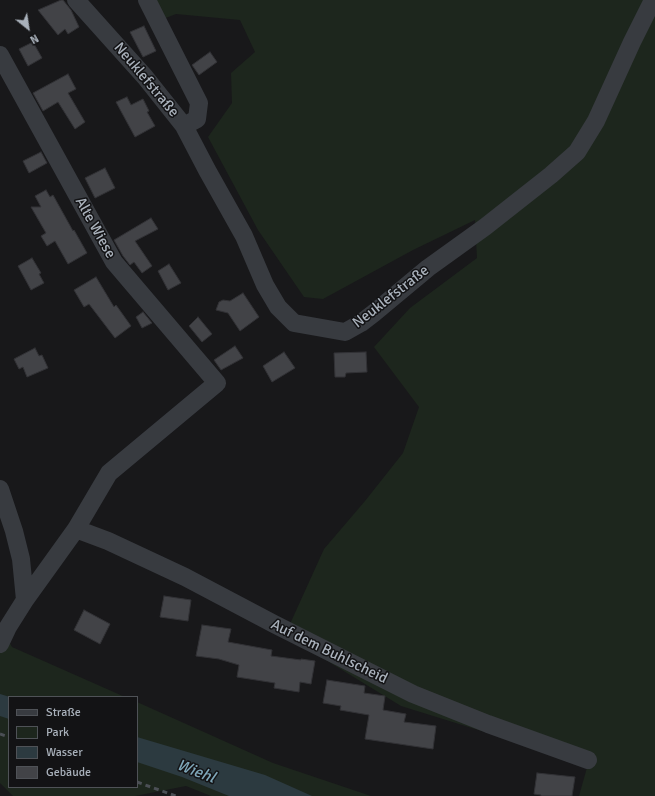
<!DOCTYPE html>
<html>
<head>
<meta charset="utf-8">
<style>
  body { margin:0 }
  #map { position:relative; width:655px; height:796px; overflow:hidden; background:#18181a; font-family:Signika,sans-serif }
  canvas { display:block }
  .legend { position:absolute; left:8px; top:696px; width:130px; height:92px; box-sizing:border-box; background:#131315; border:1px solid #4f5257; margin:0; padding:5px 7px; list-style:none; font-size:12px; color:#a9b1bb }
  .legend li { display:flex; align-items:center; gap:8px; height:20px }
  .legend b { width:20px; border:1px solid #4f5257 }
  .north { position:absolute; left:8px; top:8px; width:40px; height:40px; -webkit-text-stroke:3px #131315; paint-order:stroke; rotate:150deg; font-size:11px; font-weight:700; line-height:16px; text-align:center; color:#a9b1bb }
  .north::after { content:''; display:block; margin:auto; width:14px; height:18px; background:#a9b1bb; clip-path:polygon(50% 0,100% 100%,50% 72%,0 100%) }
</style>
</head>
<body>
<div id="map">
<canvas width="655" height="796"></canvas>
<ul class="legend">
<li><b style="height:5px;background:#383b40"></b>Straße</li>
<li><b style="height:11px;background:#1d261d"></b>Park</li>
<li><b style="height:11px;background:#2c3a40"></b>Wasser</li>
<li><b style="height:11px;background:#424347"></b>Gebäude</li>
</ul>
<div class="north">N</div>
</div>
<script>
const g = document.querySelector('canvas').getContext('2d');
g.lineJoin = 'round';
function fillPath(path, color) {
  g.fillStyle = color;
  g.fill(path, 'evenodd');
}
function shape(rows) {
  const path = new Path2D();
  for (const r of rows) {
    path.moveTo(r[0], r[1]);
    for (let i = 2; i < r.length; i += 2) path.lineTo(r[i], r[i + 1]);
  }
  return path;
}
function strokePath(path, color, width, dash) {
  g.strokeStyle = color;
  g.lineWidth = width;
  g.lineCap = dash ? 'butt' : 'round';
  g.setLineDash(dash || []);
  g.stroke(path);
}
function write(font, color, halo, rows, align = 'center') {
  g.font = font + ' Signika,sans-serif';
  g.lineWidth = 3;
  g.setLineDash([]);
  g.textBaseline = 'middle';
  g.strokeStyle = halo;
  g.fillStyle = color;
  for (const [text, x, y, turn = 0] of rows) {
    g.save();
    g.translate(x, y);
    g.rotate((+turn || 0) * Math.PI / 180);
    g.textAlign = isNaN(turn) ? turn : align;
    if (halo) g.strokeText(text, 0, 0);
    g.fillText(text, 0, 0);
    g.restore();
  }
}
fillPath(shape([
  [139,0,655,0,655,796,579,796,588,764,401,706,285,635,324,549,365,501,403,453,419,407,374,347,410,308,477,258,475,220,413,250,323,299,304,297,258,230,208,137,232,103,231,73,255,52,240,20,176,14,150,24],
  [0,625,12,647,125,697,9,697,9,787,137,787,137,702,273,763,371,796,211,796,186,786,135,796,13,796,0,783]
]), '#1d261d');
fillPath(shape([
  [0,694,10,697,9,697,9,719,0,716],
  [137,737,265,775,312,796,229,796,182,777,137,762]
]), '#2c3a40');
const building = shape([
  [61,0,63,0,71,10,79,27,68,34,65,29,58,35,38,10,61,0],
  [144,26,156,51,143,57,130,32,144,26],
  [33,42,42,58,28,66,19,49,33,42],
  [210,52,217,62,199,75,192,65,210,52],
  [68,74,76,89,68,93,85,122,75,129,58,102,43,111,33,93,68,74],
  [127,97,131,105,143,99,149,111,147,112,155,126,135,137,116,102,127,97],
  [41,152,47,163,29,173,23,161,41,152],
  [105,168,115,188,95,198,85,178,105,168],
  [46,190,50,197,53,195,73,231,74,230,87,253,68,264,55,241,47,246,41,236,46,233,31,207,41,207,35,196,46,190],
  [151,218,158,229,135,241,152,266,142,273,134,262,130,265,123,256,114,240,151,218],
  [32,258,41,273,39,274,44,283,31,290,18,266,32,258],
  [169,264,181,283,168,290,158,271,169,264],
  [96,277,114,307,116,305,131,326,115,338,89,304,84,307,74,290,96,277],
  [243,293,259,317,240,331,228,313,216,310,219,302,223,300,230,301,243,293],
  [143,312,152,323,142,328,136,317,143,312],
  [198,317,212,334,202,342,189,326,198,317],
  [235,346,243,358,221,370,214,360,235,346],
  [35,348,39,356,42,355,48,368,27,377,23,367,19,369,14,359,35,348],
  [284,352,295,368,272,382,263,366,284,352],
  [366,352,367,372,346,373,345,377,335,377,334,353,366,352],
  [164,596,191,600,188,621,160,617,164,596],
  [84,610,110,624,100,644,74,630,84,610],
  [202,625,231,629,228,642,272,650,271,656,301,660,301,659,315,661,311,684,300,682,299,692,274,688,275,683,237,677,239,665,219,659,196,656,202,625],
  [327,680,365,686,364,693,385,696,383,710,406,714,404,722,436,726,433,749,365,739,369,715,340,710,341,706,323,703,327,680],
  [537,773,575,777,572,796,541,796,541,795,534,794,537,773]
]);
fillPath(building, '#424347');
strokePath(building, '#323236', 1);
strokePath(shape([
  [76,0,145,77,184,126,207,170,244,236,265,285,278,307,294,323,345,332,361,323,374,313,428,268,485,227,551,175,577,152,596,121,632,42,653,0],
  [147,0,199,103,197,119,184,126],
  [0,55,114,262,217,383,109,473,76,529,25,600,8,627,0,644],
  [0,489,14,531,21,559,25,600],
  [76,529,108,541,185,577,274,624,413,694,488,724,588,760]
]), '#383b40', 18);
strokePath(shape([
  [0,734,9,737],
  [137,782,176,796]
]), '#4b4f55', 3, [5, 4]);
write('15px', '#a9b1bb', '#131315', [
  ["Neuklefstraße",146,80,50],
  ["Alte Wiese",95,228,61],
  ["Neuklefstraße",391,297,-38],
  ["Auf dem Buhlscheid",329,652,26]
]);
write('italic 16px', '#7ea6b8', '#131315', [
  ["Wiehl",196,772,21]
]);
</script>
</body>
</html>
